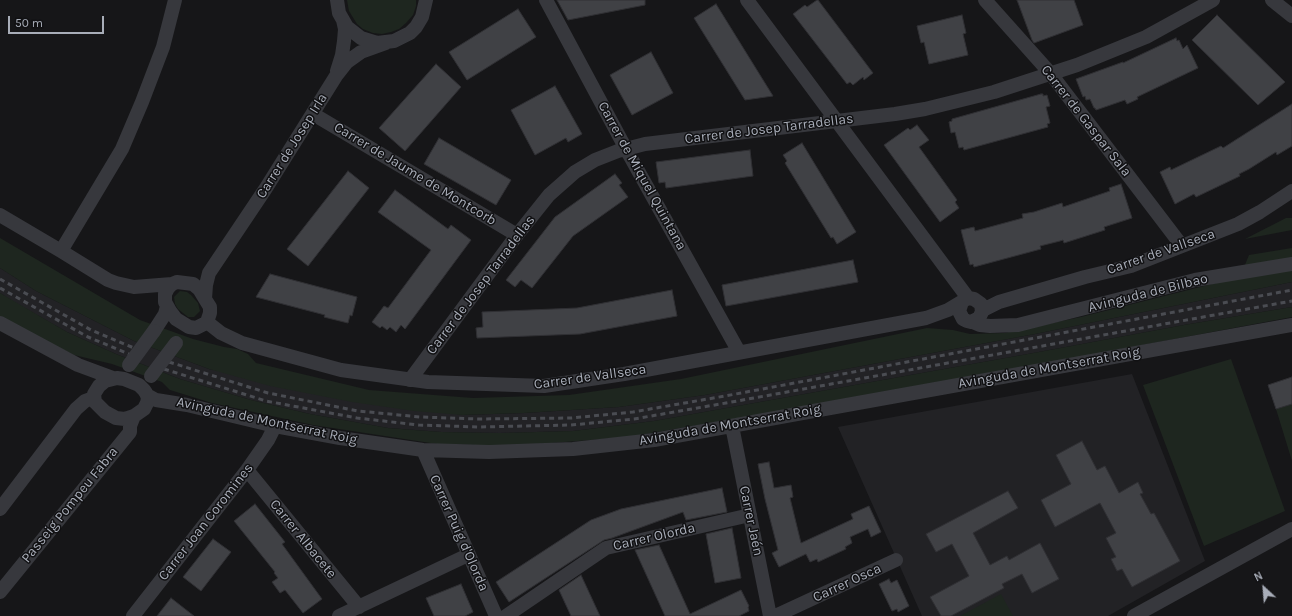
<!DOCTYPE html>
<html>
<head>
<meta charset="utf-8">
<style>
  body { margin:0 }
  #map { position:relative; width:1292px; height:616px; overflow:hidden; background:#161618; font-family:Karla,sans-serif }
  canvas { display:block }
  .north { position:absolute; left:1244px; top:568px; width:40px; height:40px; -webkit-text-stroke:3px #111113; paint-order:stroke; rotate:334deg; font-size:11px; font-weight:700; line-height:16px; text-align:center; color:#a8adb8 }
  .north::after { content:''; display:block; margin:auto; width:14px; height:18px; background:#a8adb8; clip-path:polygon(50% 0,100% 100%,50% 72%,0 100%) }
  .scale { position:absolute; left:8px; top:16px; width:96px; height:18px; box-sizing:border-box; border:2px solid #a8adb8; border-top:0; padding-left:5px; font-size:12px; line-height:14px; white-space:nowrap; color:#a8adb8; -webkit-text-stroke:3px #111113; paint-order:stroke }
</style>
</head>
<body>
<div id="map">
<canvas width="1292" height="616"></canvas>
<div class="north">N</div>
<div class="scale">50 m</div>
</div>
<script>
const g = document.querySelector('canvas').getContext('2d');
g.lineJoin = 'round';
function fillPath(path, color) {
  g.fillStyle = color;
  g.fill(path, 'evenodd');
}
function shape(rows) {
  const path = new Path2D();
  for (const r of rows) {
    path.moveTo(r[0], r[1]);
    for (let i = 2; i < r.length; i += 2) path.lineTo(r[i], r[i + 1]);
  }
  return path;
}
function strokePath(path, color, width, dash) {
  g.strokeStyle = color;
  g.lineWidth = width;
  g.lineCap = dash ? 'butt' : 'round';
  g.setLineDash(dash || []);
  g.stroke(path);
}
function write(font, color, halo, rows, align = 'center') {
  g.font = font + ' Karla,sans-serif';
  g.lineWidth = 3;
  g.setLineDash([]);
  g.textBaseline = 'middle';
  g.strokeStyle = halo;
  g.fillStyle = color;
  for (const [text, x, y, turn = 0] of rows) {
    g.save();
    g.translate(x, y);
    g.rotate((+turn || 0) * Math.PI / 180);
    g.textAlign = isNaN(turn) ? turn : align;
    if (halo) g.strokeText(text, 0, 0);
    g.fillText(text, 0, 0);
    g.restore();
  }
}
fillPath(shape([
  [0,268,36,291,134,341,209,369,462,415,524,413,619,407,705,395,1035,334,1292,282,1292,307,1184,325,1039,352,654,421,573,431,500,433,441,432,388,428,310,414,251,400,180,379,116,354,67,332,14,302,0,293],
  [1132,374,1205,561,1108,616,922,616,838,427]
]), '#222225');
fillPath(shape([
  [347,0,416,0,416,6,413,15,406,23,399,29,391,32,382,34,373,33,363,29,357,24,349,11],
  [1286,218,1292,218,1292,230,1245,239],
  [0,238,140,320,193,339,224,347,237,349,248,354,256,363,369,390,473,398,569,395,681,379,927,328,953,330,970,334,1004,333,1081,317,1240,277,1249,255,1292,248,1292,282,1035,334,705,395,619,407,524,413,462,415,414,411,352,402,270,386,209,369,134,341,36,291,0,268],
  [180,291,187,292,191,295,198,303,200,311,194,317,188,317,178,309,175,304,174,297],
  [0,293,67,332,116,354,180,379,251,400,310,414,388,428,441,432,500,433,573,431,654,421,1039,352,1184,325,1292,307,1292,317,902,390,628,437,514,446,437,444,313,425,212,403,170,390,162,382,112,364,74,355,0,319],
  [1231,359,1285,511,1204,546,1143,385],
  [1292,404,1292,461,1276,409],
  [1001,594,1013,616,960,616]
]), '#1e261f');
const building = shape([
  [557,0,645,0,645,5,568,20,557,0],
  [817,0,818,0,873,73,864,80,863,77,853,85,850,82,847,84,793,14,805,5,807,7,817,0],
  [1017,0,1074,0,1083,25,1034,43,1032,40,1017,0],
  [716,4,773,96,745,100,694,18,716,4],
  [518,9,536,37,467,80,449,52,518,9],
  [962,15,966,33,963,34,968,55,929,64,924,42,921,43,917,26,962,15],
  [1217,15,1285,82,1258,105,1192,40,1217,15],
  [1176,38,1177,41,1179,40,1183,49,1187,45,1198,68,1137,97,1138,99,1127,104,1125,100,1096,110,1095,108,1094,108,1090,99,1086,100,1085,96,1083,97,1076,79,1123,62,1123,63,1176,38],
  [651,52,673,93,632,115,610,75,651,52],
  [436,64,461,87,405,151,379,128,436,64],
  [555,86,582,134,568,142,566,138,535,155,511,110,555,86],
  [1041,94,1043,94,1043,96,1047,95,1050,106,1046,107,1050,123,1047,124,1048,127,964,150,963,147,959,148,955,132,951,133,949,122,952,121,952,119,1041,94],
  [1292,104,1292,146,1277,155,1276,152,1249,169,1239,174,1240,176,1196,197,1194,194,1175,204,1160,172,1170,167,1171,170,1221,146,1223,148,1292,104],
  [917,125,929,140,919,147,957,200,955,202,959,208,940,222,884,145,908,128,910,130,917,125],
  [439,138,511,180,496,205,424,164,439,138],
  [802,143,856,232,837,244,833,237,831,238,785,163,787,161,783,155,802,143],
  [750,150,753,176,666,188,665,182,659,183,656,162,750,150],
  [348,171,369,188,308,266,287,249,348,171],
  [615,174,622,183,619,185,628,197,573,236,532,288,521,280,515,287,506,280,555,217,615,174],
  [1121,184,1132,218,1104,227,1105,230,1064,243,1063,240,1060,241,1040,246,1041,249,974,267,973,264,970,265,961,230,974,227,975,231,1023,218,1022,214,1034,212,1062,203,1063,207,1110,191,1109,188,1121,184],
  [395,190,448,229,451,225,471,240,405,329,401,325,396,332,390,327,387,330,382,326,380,328,372,322,384,306,388,308,431,250,378,212,395,190],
  [853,260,858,282,726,306,722,285,853,260],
  [270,274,357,297,352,316,350,315,348,323,324,317,325,315,256,297,270,274],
  [672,290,677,316,580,334,477,338,476,328,483,327,482,312,577,308,672,290],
  [1292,377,1292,404,1276,409,1268,385,1292,377],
  [1082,441,1097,470,1105,466,1119,493,1138,482,1143,493,1140,494,1151,514,1154,513,1180,561,1132,587,1122,569,1117,571,1111,559,1116,557,1106,538,1116,533,1100,503,1055,527,1041,500,1071,484,1056,455,1082,441],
  [769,462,774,488,791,485,793,497,790,498,801,543,853,519,851,514,869,506,881,532,871,537,868,529,850,537,852,543,845,547,846,549,818,562,817,559,810,562,806,554,779,567,772,553,778,550,765,499,758,464,769,462],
  [722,488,727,512,686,520,683,512,612,538,604,540,509,602,496,582,591,520,621,509,722,488],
  [1008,491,1018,508,973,533,990,565,1007,556,1009,560,1040,543,1059,579,1032,593,1022,574,1002,584,1004,588,951,616,941,616,930,597,969,576,952,544,936,552,926,534,1008,491],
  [255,504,285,542,282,544,322,599,303,613,285,590,280,593,272,582,278,578,274,573,275,572,234,521,255,504],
  [732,528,741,578,715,583,706,534,732,528],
  [213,539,231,552,201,591,183,577,213,539],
  [659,545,690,614,741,590,749,606,748,607,749,611,739,616,665,616,635,550,659,545],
  [581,575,600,616,571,616,559,590,581,575],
  [889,579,891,583,897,580,909,606,898,612,897,609,892,611,879,584,889,579],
  [461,584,473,612,465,616,434,616,426,598,461,584],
  [171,598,194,616,157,616,171,598]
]);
fillPath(building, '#404145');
strokePath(building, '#303034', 1);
strokePath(shape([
  [337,0,339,13,347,27,361,38,377,43,394,41,410,33,416,27,422,17,426,0],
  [546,0,626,149,739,352],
  [747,0,968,298],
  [985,0,1051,74,1182,246],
  [1272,0,1292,16],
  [337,71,342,55,344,41,345,29,343,20],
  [313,114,517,235],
  [0,215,61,251,108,280,116,283,134,287,172,284],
  [61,251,122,149,142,102,163,47,175,0],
  [177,282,193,284,199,289,205,299,210,307,210,313,207,322,204,324,196,328,189,327,176,319,170,311,165,302,165,294,168,288,172,284,177,282],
  [205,299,206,285,209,273,266,188,336,76,347,62,361,52,386,43],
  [983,310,999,302,1085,277,1131,266,1182,246,1238,224,1260,212,1292,191],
  [207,322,221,333,242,343,341,370,428,382,544,386,624,374,926,318,948,310,968,298,974,299,981,304,982,312,979,318,971,322,967,321,963,319,959,311,962,302],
  [973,322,980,325,990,326,1018,325,1195,280,1292,264],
  [0,323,78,365,113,378],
  [154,331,165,314,167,306],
  [117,378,124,379,139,385,144,390,146,393,148,398,147,403,144,409,134,416,125,419,116,418,105,412,95,402,94,394,99,386,105,381,117,378],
  [410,380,517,235,549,195,575,172,595,160,618,151,645,144,895,114,925,109,994,92,1077,65,1146,37,1213,0],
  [147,395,156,400,187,405,275,426,340,438,423,450,489,452,573,449,654,440,819,410,1292,325],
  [732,426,770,616],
  [423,450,496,616],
  [247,470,359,607],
  [0,509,76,409,85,401,93,398],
  [0,592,130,432,130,426,134,416],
  [133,616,247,470,268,440,275,426],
  [339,616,468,555],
  [506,616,606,548,750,515],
  [775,616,896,560],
  [1134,616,1292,529]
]), '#37383d', 14);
strokePath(shape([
  [0,279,91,330,134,348],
  [0,288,88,337,129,354],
  [169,362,268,393,358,411,420,417,479,419,571,418,633,412,725,396,1292,290],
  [164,369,266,401,357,418,419,425,479,427,571,425,634,419,726,403,1292,301]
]), '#4a4c52', 3, [5, 4]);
strokePath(shape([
  [129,365,154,331],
  [151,376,176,343]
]), '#37383d', 14);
write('14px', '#a8adb8', '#111113', [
  ["Carrer de Gaspar Sala",1086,121,52],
  ["Carrer de Josep Tarradellas",769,129,-7],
  ["Carrer de Josep Irla",292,146,-58],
  ["Carrer de Jaume de Montcorb",415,174,31],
  ["Carrer de Miquel Quintana",642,176,61],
  ["Carrer de Vallseca",1161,252,-19],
  ["Carrer de Josep Tarradellas",481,285,-53],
  ["Avinguda de Bilbao",1148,293,-14],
  ["Avinguda de Montserrat Roig",1049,368,-10],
  ["Carrer de Vallseca",590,377,-8],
  ["Avinguda de Montserrat Roig",267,421,12],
  ["Avinguda de Montserrat Roig",730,425,-10],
  ["Passeig Pompeu Fabra",70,505,-51],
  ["Carrer Jaén",751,521,78],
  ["Carrer Joan Coromines",206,522,-52],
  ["Carrer Puig d'Olorda",459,533,66],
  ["Carrer Olorda",654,537,-13],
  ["Carrer Albacete",303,539,51],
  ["Carrer Osca",847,583,-25]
]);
</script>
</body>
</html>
